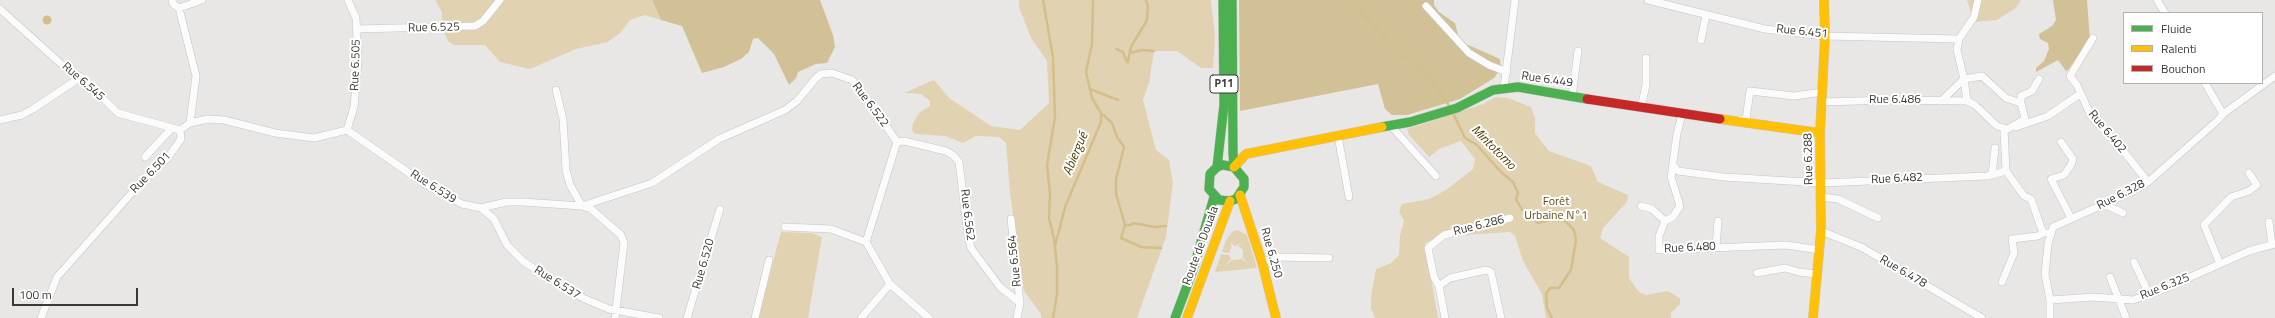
<!DOCTYPE html>
<html>
<head>
<meta charset="utf-8">
<style>
  body { margin:0 }
  #map { position:relative; width:2275px; height:318px; overflow:hidden; background:#e9e7e5; font-family:"Titillium Web",sans-serif }
  canvas { display:block }
  .legend { position:absolute; left:2123px; top:12px; width:140px; height:72px; box-sizing:border-box; background:#fff; border:1px solid #b0b0af; margin:0; padding:5px 7px; list-style:none; font-size:12px; color:#3a3936 }
  .legend li { display:flex; align-items:center; gap:8px; height:20px }
  .legend b { width:20px; border:1px solid #b0b0af }
  .scale { position:absolute; left:12px; top:288px; width:126px; height:18px; box-sizing:border-box; border:2px solid #3a3936; border-top:0; padding-left:5px; font-size:12px; line-height:14px; white-space:nowrap; color:#3a3936; -webkit-text-stroke:3px #fff; paint-order:stroke }
</style>
</head>
<body>
<div id="map">
<canvas width="2275" height="318"></canvas>
<ul class="legend">
<li><b style="height:5px;background:#4caf50"></b>Fluide</li>
<li><b style="height:5px;background:#ffc107"></b>Ralenti</li>
<li><b style="height:5px;background:#c62828"></b>Bouchon</li>
</ul>
<div class="scale">100 m</div>
</div>
<script>
const g = document.querySelector('canvas').getContext('2d');
g.lineJoin = 'round';
function fillPath(path, color) {
  g.fillStyle = color;
  g.fill(path, 'evenodd');
}
function shape(rows) {
  const path = new Path2D();
  for (const r of rows) {
    if (r.length === 3) {
      path.moveTo(r[0] + r[2], r[1]);
      path.arc(r[0], r[1], r[2], 0, 2 * Math.PI);
      continue;
    }
    path.moveTo(r[0], r[1]);
    for (let i = 2; i < r.length; i += 2) path.lineTo(r[i], r[i + 1]);
  }
  return path;
}
function strokePath(path, color, width, dash) {
  g.strokeStyle = color;
  g.lineWidth = width;
  g.lineCap = dash ? 'butt' : 'round';
  g.setLineDash(dash || []);
  g.stroke(path);
}
function write(font, color, halo, rows, align = 'center') {
  g.font = font + ' "Titillium Web",sans-serif';
  g.lineWidth = 4;
  g.setLineDash([]);
  g.textBaseline = 'middle';
  g.strokeStyle = halo;
  g.fillStyle = color;
  for (const [text, x, y, turn = 0] of rows) {
    g.save();
    g.translate(x, y);
    g.rotate((+turn || 0) * Math.PI / 180);
    g.textAlign = isNaN(turn) ? turn : align;
    if (halo) g.strokeText(text, 0, 0);
    g.fillText(text, 0, 0);
    g.restore();
  }
}
fillPath(shape([
  [435,0,652,0,661,20,645,15,630,20,620,33,608,42,576,49,530,69,500,62,485,45,454,45,448,41,442,27,442,12],
  [1019,0,1211,0,1215,36,1213,68,1201,68,1177,51,1154,51,1149,83,1143,100,1156,150,1169,160,1173,183,1166,237,1137,318,1041,318,1041,314,1024,291,1010,193,1006,143,999,137,976,136,963,143,945,136,915,134,912,130,913,123,920,112,930,106,930,101,921,94,904,93,934,80,949,98,991,126,1020,130,1049,103,1047,61,1031,38,1019,7],
  [1967,0,2021,0,2016,8,1997,20,1974,22],
  [1496,97,1508,98,1531,107,1535,118,1535,133,1549,151,1591,166,1598,182,1628,195,1627,202,1603,228,1600,238,1629,257,1629,278,1639,292,1646,295,1668,291,1680,298,1680,304,1671,313,1671,318,1546,318,1542,294,1523,261,1515,236,1510,232,1448,236,1434,239,1425,243,1438,318,1375,318,1371,308,1371,296,1376,269,1391,263,1399,255,1400,235,1404,221,1399,211,1402,204,1429,199,1446,190,1473,169,1475,159,1461,141,1439,149,1429,157,1409,135,1407,129,1483,104],
  [1238,230,1247,235,1257,268,1215,272,1221,254,1229,255,1231,259,1224,267,1232,260,1242,259,1248,263,1243,258,1243,250,1238,246,1243,242,1235,246,1230,242,1232,246,1229,253,1222,252,1226,240,1232,232],
  [781,232,812,233,822,237,808,318,758,318]
]), '#e1d3b2');
fillPath(shape([
  [652,0,820,0,833,35,835,47,827,63,816,64,798,72,796,78,789,85,774,54,758,38,753,39,749,52,741,59,724,67,702,73,682,26,661,20],
  [1239,0,1434,0,1434,5,1439,12,1455,23,1458,35,1466,44,1500,59,1501,68,1494,78,1460,99,1407,115,1392,115,1385,109,1378,84,1240,111],
  [2053,0,2087,0,2090,40,2068,70,2066,71,2058,60,2036,72,2036,68,2044,61,2049,49,2048,43,2040,39,2039,34,2052,26,2056,20]
]), '#d2c197');
fillPath(shape([
  [47,20,4.5]
]), '#d4be8a');
strokePath(shape([
  [1043,0,1053,57,1055,117,1047,165,1050,193,1049,218,1054,239,1057,266,1057,294,1053,318],
  [1349,0,1402,54,1433,82,1450,107],
  [1116,49,1123,52,1127,62],
  [1130,53,1142,50,1154,51],
  [1128,62,1131,47,1147,20,1148,6,1146,0],
  [1090,89,1118,100],
  [1452,111,1465,138,1477,145,1501,172,1513,182,1518,193,1516,199,1522,210,1538,223,1550,220,1564,220,1574,230,1576,240,1571,270,1559,288,1550,288,1546,294,1547,308,1552,318],
  [1101,113,1112,123,1117,137,1124,147,1116,179,1116,194,1125,225,1121,238,1141,247,1161,248],
  [1125,225,1131,225,1133,223,1155,227,1166,226],
  [1055,246,1065,207,1101,122,1101,113,1092,98,1086,72,1092,44,1093,0]
]), '#d4be8a', 2.5);
const street = shape([
  [172,0,173,4,179,8,202,0],
  [1648,0,1765,29,1825,36,1959,39],
  [1978,0,1974,17,1959,39,1957,50,1964,79,1967,101,1975,105,1997,126,2004,128,2006,171,2024,196,2031,199,2043,233,2051,233],
  [2157,0,2165,13],
  [1426,6,1469,53,1489,65,1507,72],
  [0,9,70,72,81,77,118,113,180,130],
  [357,29,475,26,483,21,500,0],
  [2093,38,2070,76,2077,85,2091,116,2121,148,2148,182],
  [1701,40,1706,15],
  [1504,88,1515,0],
  [556,90,563,119,566,170,570,185,582,206,652,183,719,139,785,110,797,101,816,78,821,74,832,73,852,80,869,101,897,142,866,242,890,284,861,318],
  [1572,96,1578,51],
  [1941,101,1964,79,1982,76,2006,98,2021,103,2025,119,2004,131,2004,135],
  [1823,102,1890,100,1967,101],
  [2021,103,2021,96,2032,91,2039,79],
  [1641,108,1646,85,1646,58],
  [1682,114,1677,134,1671,177,1680,206,1673,217,1665,221,1659,236,1659,250,1786,245,1820,250],
  [2223,114,2275,76],
  [0,120,22,115,33,109,81,77],
  [1739,120,1746,119,1750,91,1794,96,1823,92],
  [190,123,208,119,224,120,275,133,314,138,347,130,425,184,462,204,481,208,506,202,523,202,582,206,591,209,621,235,624,243,615,318],
  [1391,126,1436,176],
  [2016,127,2048,116,2080,94],
  [347,130,354,107,358,60,356,18,348,0],
  [1338,136,1349,197],
  [897,142,904,141,946,151,953,155,959,162,968,235,971,248,1000,287,1020,303,1017,318],
  [2061,142,2073,159,2071,165,2064,175,2051,179,2071,218],
  [145,157,171,129],
  [1673,165,1678,171,1724,177,1822,183,1987,176,2006,171],
  [1992,175,1995,148],
  [1821,197,1838,199,1878,218],
  [2104,204,2123,213],
  [1641,206,1652,209,1665,221],
  [481,208,494,219,507,245,524,262,563,287,585,299,609,309,659,318],
  [1011,219,1020,303],
  [2269,222,2272,245],
  [785,227,831,229,866,242],
  [1821,231,1861,247,1982,318],
  [1716,247,1718,221],
  [1262,262,1277,257,1329,258],
  [2134,262,2149,294],
  [2220,264,2204,225,2231,197,2249,191,2257,185,2249,173],
  [1757,273,1785,268,1799,272,1816,274],
  [2110,277,2126,318],
  [2002,282,2014,253,2012,239,2038,236,2043,233],
  [890,284,929,318],
  [1439,286,1450,278,1486,270,1491,272,1501,318],
  [2050,300,2093,297,2133,300,2159,291,2249,251,2275,244],
  [41,318,57,277,153,169,167,159,181,139,180,130,190,123,196,76,179,8],
  [687,318,720,209],
  [755,318,769,260],
  [1445,318,1439,286,1434,277,1428,248,1444,235,1510,218],
  [2050,318,2050,300,2045,274,2048,244,2053,227,2133,191,2148,182,2218,120,2223,114,2205,83]
]);
const fast = shape([
  [1232,0,1233,153,1234,167,1244,179,1244,187,1236,199,1230,201,1219,200,1209,189,1210,174,1217,167,1223,165,1234,167],
  [1382,127,1410,122,1457,108,1493,90,1518,87,1587,99],
  [1217,167,1224,105,1223,0],
  [1175,318,1193,270,1214,197]
]);
const slow = shape([
  [1720,119,1820,133],
  [1234,167,1246,154,1382,127],
  [1240,195,1262,262,1276,318],
  [1187,318,1230,201],
  [1813,318,1821,231,1820,133,1825,36,1824,0]
]);
const jam = shape([
  [1587,99,1720,119]
]);
strokePath(street, '#c6c4c3', 8);
strokePath(fast, '#c6c4c3', 10);
strokePath(slow, '#c6c4c3', 10);
strokePath(jam, '#c6c4c3', 10);
strokePath(street, '#fcfbfb', 7);
strokePath(fast, '#4caf50', 9);
strokePath(slow, '#ffc107', 9);
strokePath(jam, '#c62828', 9);
for (const [x, y, w] of [
  [1224,84,28]
]) {
  const box = new Path2D();
  box.roundRect(x - w / 2, y - 9, w, 18, 3);
  g.fillStyle = '#fff';
  g.fill(box);
  strokePath(box, '#3a3936', 1);
}
write('bold 11px', '#3a3936', null, [
  ["P11",1224,84]
]);
write('12px', '#3a3936', '#fff', [
  ["Rue 6.525",434,28,-1],
  ["Rue 6.451",1802,32,6],
  ["Rue 6.505",356,65,-88],
  ["Rue 6.449",1547,80,8],
  ["Rue 6.545",83,82,41],
  ["Rue 6.486",1895,100],
  ["Rue 6.522",870,105,53],
  ["Rue 6.402",2107,132,50],
  ["Rue 6.288",1809,159,-91],
  ["Rue 6.501",151,173,-46],
  ["Rue 6.482",1897,179,-3],
  ["Rue 6.539",433,187,32],
  ["Rue 6.328",2121,195,-27],
  ["Rue 6.562",967,215,83],
  ["Rue 6.286",1479,226,-14],
  ["Route de Douala",1201,246,-70],
  ["Rue 6.480",1690,248,-3],
  ["Rue 6.250",1271,253,74],
  ["Rue 6.564",1015,261,-96],
  ["Rue 6.520",704,264,-74],
  ["Rue 6.478",1903,272,30],
  ["Rue 6.537",557,283,32],
  ["Rue 6.325",2165,287,-22]
]);
write('12px', '#624d14', '#fff', [
  ["Forêt",1556,202],
  ["Urbaine N°1",1556,216]
]);
write('italic 13px', '#533f00', '#fff', [
  ["Mintotomo",1493,148,45],
  ["Abiergué",1076,154,-67]
]);
</script>
</body>
</html>
